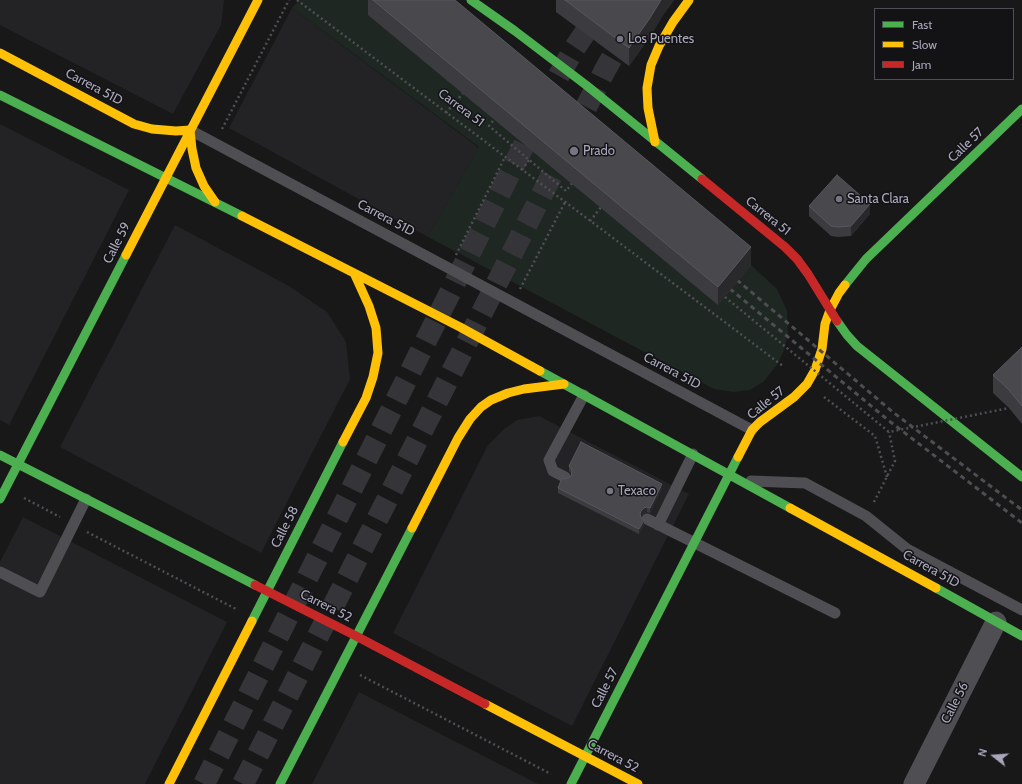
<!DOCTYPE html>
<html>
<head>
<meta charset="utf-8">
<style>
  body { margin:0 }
  #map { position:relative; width:1022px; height:784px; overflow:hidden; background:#181819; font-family:Cabin,sans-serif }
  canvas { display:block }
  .legend { position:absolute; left:874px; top:8px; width:140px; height:72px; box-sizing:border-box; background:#131215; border:1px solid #4f4e57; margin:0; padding:5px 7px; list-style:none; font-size:12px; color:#a9a8bb }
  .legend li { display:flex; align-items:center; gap:8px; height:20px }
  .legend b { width:20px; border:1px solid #4f4e57 }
  .north { position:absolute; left:974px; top:736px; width:40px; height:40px; -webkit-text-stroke:3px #131215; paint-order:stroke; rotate:287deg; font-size:11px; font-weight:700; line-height:16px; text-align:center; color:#a9a8bb }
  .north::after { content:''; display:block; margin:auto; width:14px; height:18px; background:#a9a8bb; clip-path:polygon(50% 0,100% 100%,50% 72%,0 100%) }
</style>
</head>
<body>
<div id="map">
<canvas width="1022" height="784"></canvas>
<ul class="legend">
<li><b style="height:5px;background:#4caf50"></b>Fast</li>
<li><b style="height:5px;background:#ffc107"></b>Slow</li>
<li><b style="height:5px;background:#c62828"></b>Jam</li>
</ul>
<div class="north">N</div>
</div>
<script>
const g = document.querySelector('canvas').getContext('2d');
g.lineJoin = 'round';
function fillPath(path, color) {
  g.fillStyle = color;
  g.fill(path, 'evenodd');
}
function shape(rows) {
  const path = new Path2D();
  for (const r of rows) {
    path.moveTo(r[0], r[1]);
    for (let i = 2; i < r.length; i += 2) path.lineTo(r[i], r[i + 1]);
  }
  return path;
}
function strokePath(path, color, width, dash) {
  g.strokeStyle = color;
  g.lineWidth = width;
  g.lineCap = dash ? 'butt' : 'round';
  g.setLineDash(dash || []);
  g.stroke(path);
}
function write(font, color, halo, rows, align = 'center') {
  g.font = font + ' Cabin,sans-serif';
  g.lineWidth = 3;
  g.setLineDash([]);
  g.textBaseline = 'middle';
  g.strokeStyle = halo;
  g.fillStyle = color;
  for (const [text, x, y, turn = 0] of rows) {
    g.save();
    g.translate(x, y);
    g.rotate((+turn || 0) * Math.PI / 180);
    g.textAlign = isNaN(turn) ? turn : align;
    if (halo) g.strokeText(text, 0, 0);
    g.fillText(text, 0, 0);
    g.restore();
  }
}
fillPath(shape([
  [0,0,224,0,221,25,173,114,0,25],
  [292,8,479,148,428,237,229,128],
  [0,124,129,190,9,425,0,420],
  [175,225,289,286,327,312,346,342,350,379,261,553,60,447],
  [539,416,689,494,572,726,393,633,488,445,503,430,517,420],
  [23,517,227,622,145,784,0,784,0,562],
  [359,692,538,784,312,784]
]), '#232225');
fillPath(shape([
  [300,0,433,0,751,265,777,289,787,311,788,332,785,348,777,365,763,382,750,390,734,392,714,389,428,237,479,147,292,8]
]), '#1e2722');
strokePath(shape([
  [204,784,558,77,574,49,607,0],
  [243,784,605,70,621,42,649,0]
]), '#353539', 22, [22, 11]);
strokePath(shape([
  [297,0,783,366],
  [446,113,464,92],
  [496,117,489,126,566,191,573,182],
  [222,129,289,0],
  [522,170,529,160],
  [590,221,602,206],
  [456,255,505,157],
  [520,289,565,202],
  [824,397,875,436,887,477],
  [24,498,60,517],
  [874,502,895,461,889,432],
  [87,532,236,609],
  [360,675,551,774]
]), '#4f4e55', 2.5, [2, 3]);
strokePath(shape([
  [190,130,752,430],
  [565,477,553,471,549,460,584,395],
  [751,481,805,483,866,516,907,549,1022,610],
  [647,519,835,613],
  [658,525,693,454],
  [0,572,40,592,86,499]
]), '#4e4e53', 11);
strokePath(shape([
  [914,784,996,622]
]), '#4e4e53', 21);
strokePath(shape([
  [471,0,515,31,586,85,702,179],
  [0,95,242,216],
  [845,285,866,259,1022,109],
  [837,321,847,335,857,346,1022,477],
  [540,371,790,508],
  [0,455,255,585],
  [0,499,126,255],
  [936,588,1022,636],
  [252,621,343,442],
  [280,784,412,528],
  [571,784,738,457]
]), '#4caf50', 9);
strokePath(shape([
  [0,53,134,124,152,129,176,131,190,130,192,149,196,168,204,186,215,202],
  [655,142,648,108,647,88,651,65,659,46,673,22,689,0],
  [242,216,460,327,540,371],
  [126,255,258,0],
  [343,442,366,398,373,377,378,353,376,328,369,306,354,273],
  [738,457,752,430,760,422,794,397,807,384,815,370,822,349,825,324,830,310,839,293,845,285],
  [790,508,936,588],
  [412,528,458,438,470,419,481,407,491,400,508,393,524,389,564,384],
  [485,704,638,784],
  [169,784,252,621]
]), '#ffc107', 9);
strokePath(shape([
  [702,179,785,247,797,259,808,274,837,321],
  [255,585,356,636,485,704]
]), '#c62828', 9);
strokePath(shape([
  [730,274,894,413,1022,510],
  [723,283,888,420,1022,523]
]), '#4d4d52', 3, [5, 4]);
strokePath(shape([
  [725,297,889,432,1009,408]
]), '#4f4e55', 2.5, [2, 3]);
fillPath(shape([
  [368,0,455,0,751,265,718,305,368,15],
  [556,0,674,0,663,15,650,37,629,66,556,12],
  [809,206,870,214,851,236,838,237,831,236,809,216],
  [1022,347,1022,424,1009,408,993,393,993,375],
  [569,466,662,488,650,513,647,512,644,513,641,516,644,525,639,534,558,493,558,488,565,479,568,478,571,476,571,473,569,471]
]), '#3c3c40');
fillPath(shape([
  [661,0,674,0,663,15,650,37,629,66,629,48],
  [870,204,870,214,851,236,851,226],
  [751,247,751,265,718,305,718,287],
  [662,484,662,488,650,513,650,508],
  [647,507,647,512,644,513,641,516,640,514,641,511,644,508],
  [644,520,644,525,639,534,639,529]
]), '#29292b');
const building = shape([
  [373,0,455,0,751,247,718,287,373,0],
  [565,0,661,0,650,18,629,48,565,0],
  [837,175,870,204,851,226,838,227,831,226,809,206,837,175],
  [1022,347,1022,406,1009,390,993,375,1022,347],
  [581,442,662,484,650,508,647,507,644,508,641,511,640,514,641,518,644,520,639,529,558,488,562,478,565,479,568,478,571,476,572,471,571,468,569,466,581,442]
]);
fillPath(building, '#48484d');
strokePath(building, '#57575f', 1);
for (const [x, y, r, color] of [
  [620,39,4,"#767682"],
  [574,151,5,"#767682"],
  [839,199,4,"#767682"],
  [610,491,4,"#767682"]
]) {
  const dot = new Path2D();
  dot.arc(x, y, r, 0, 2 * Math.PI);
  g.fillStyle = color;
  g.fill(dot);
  strokePath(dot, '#131215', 1.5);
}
write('13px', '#a9a8bb', '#131215', [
  ["Los Puentes",628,39],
  ["Prado",583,151],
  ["Santa Clara",847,199],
  ["Texaco",618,491]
], 'left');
write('13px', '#a9a8bb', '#131215', [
  ["Carrera 51D",94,87,28],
  ["Carrera 51",461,108,37],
  ["Calle 57",966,145,-44],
  ["Carrera 51",768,216,39],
  ["Carrera 51D",386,218,28],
  ["Calle 59",117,243,-63],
  ["Carrera 51D",672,371,28],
  ["Calle 57",766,403,-39],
  ["Calle 58",285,527,-63],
  ["Carrera 51D",931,569,29],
  ["Carrera 52",326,606,27],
  ["Calle 57",605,688,-63],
  ["Calle 56",955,703,-63],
  ["Carrera 52",613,756,28]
]);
</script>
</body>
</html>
